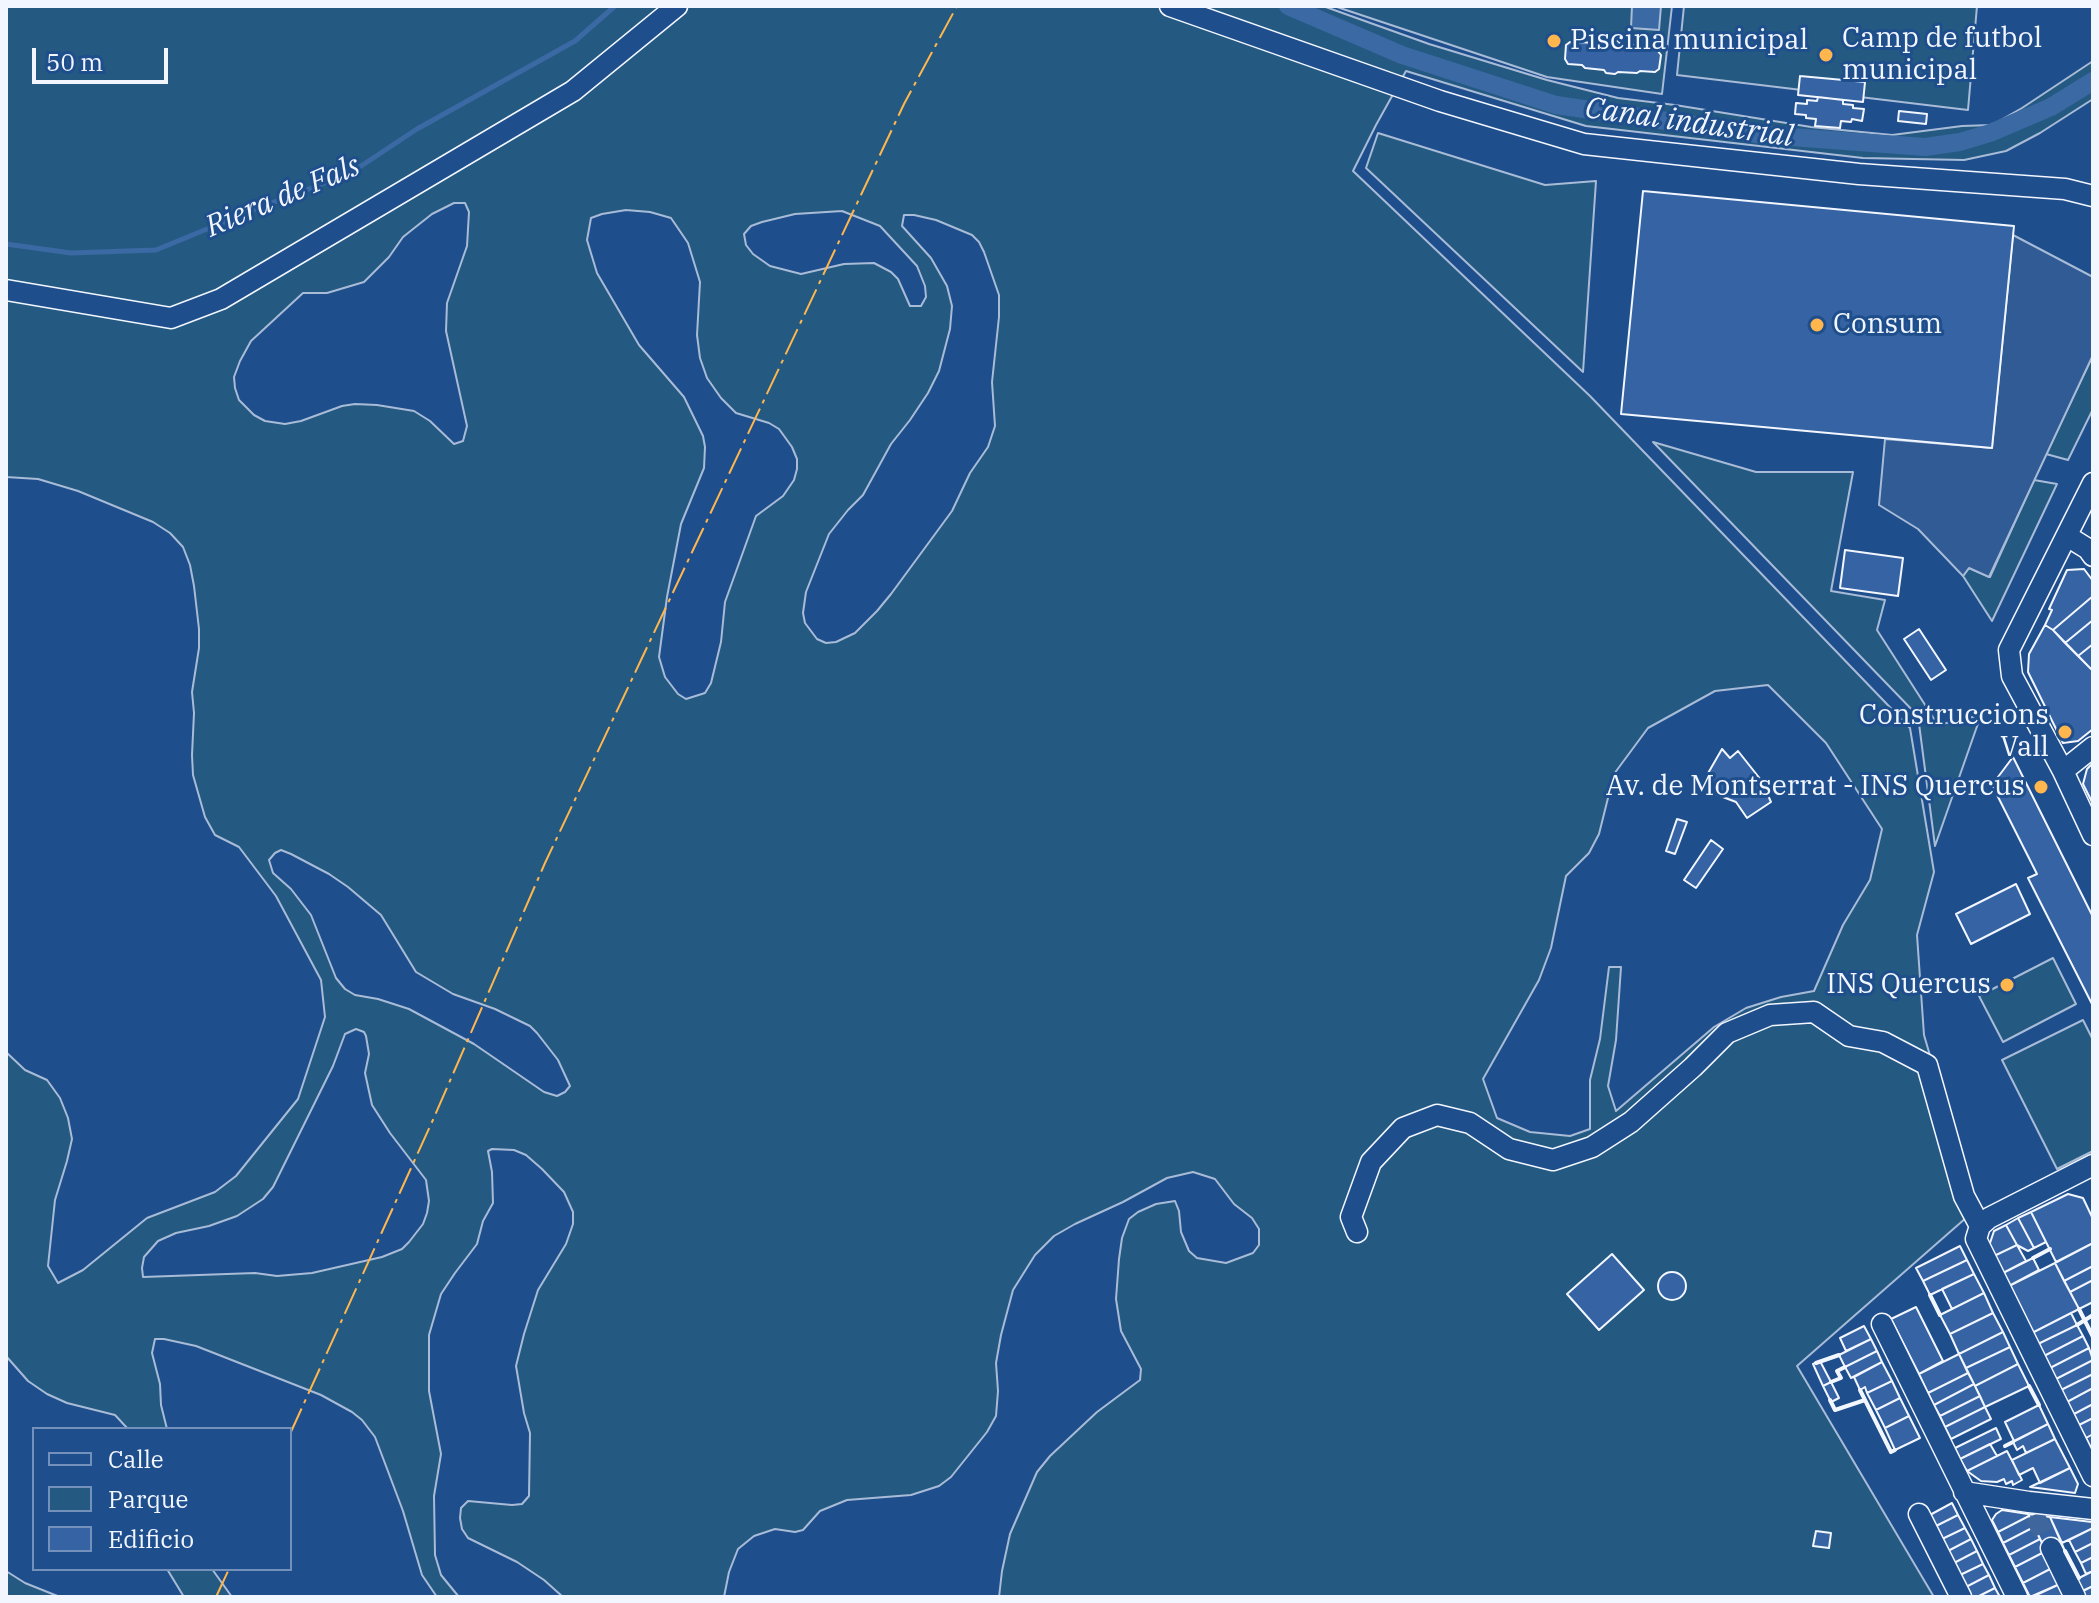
<!DOCTYPE html>
<html>
<head>
<meta charset="utf-8">
<style>
  body { margin:0 }
  #map { position:relative; width:2099px; height:1603px; overflow:hidden; background:#1f4e8c; font-family:"IBM Plex Serif",serif }
  canvas { display:block }
  .frame { position:absolute; inset:0; border:8px solid #f2f6ff; pointer-events:none }
  .legend { position:absolute; left:32px; top:1427px; width:260px; height:144px; box-sizing:border-box; background:#1f4e8c; border:2px solid #7391ba; margin:0; padding:10px 14px; list-style:none; font-size:24px; color:#f2f6ff }
  .legend li { display:flex; align-items:center; gap:16px; height:40px }
  .legend b { width:40px; border:2px solid #7391ba }
  .scale { position:absolute; left:32px; top:48px; width:136px; height:36px; box-sizing:border-box; border:4px solid #f2f6ff; border-top:0; padding-left:10px; font-size:24px; line-height:28px; white-space:nowrap; color:#f2f6ff; -webkit-text-stroke:6px #1f4e8c; paint-order:stroke }
</style>
</head>
<body>
<div id="map">
<canvas width="2099" height="1603"></canvas>
<div class="frame"></div>
<ul class="legend">
<li><b style="height:10px;background:#1f4e8c"></b>Calle</li>
<li><b style="height:22px;background:#245a82"></b>Parque</li>
<li><b style="height:22px;background:#3563a3"></b>Edificio</li>
</ul>
<div class="scale">50 m</div>
</div>
<script>
const g = document.querySelector('canvas').getContext('2d');
g.lineJoin = 'round';
function fillPath(path, color) {
  g.fillStyle = color;
  g.fill(path, 'evenodd');
}
function shape(rows) {
  const path = new Path2D();
  for (const r of rows) {
    if (r.length === 3) {
      path.moveTo(r[0] + r[2], r[1]);
      path.arc(r[0], r[1], r[2], 0, 2 * Math.PI);
      continue;
    }
    path.moveTo(r[0], r[1]);
    for (let i = 2; i < r.length; i += 2) path.lineTo(r[i], r[i + 1]);
  }
  return path;
}
function strokePath(path, color, width, dash) {
  g.strokeStyle = color;
  g.lineWidth = width;
  g.lineCap = dash ? 'butt' : 'round';
  g.setLineDash(dash || []);
  g.stroke(path);
}
function write(font, color, halo, rows, align = 'center') {
  g.font = font + ' "IBM Plex Serif",serif';
  g.lineWidth = 6;
  g.setLineDash([]);
  g.textBaseline = 'middle';
  g.strokeStyle = halo;
  g.fillStyle = color;
  for (const [text, x, y, turn = 0] of rows) {
    g.save();
    g.translate(x, y);
    g.rotate((+turn || 0) * Math.PI / 180);
    g.textAlign = isNaN(turn) ? turn : align;
    if (halo) g.strokeText(text, 0, 0);
    g.fillText(text, 0, 0);
    g.restore();
  }
}
const green = shape([
  [6,6,1323,6,1429,44,1547,80,1618,98,1675,105,1811,127,1892,135,1962,126,1992,125,2022,108,2093,61,2093,99,2040,133,2006,151,1964,160,1863,158,1586,126,1406,71,1376,125,1353,171,1590,396,1910,728,1934,872,1917,935,1924,1035,1975,1210,1797,1366,1934,1597,999,1597,1002,1571,1010,1534,1037,1472,1050,1456,1097,1412,1140,1380,1141,1369,1121,1331,1116,1299,1119,1259,1122,1238,1129,1219,1138,1212,1156,1204,1175,1201,1179,1211,1181,1232,1189,1251,1197,1258,1226,1263,1253,1253,1259,1245,1259,1229,1252,1218,1234,1204,1215,1179,1193,1172,1167,1178,1123,1202,1075,1224,1054,1236,1035,1255,1013,1290,1001,1335,996,1363,998,1391,996,1416,987,1432,951,1477,939,1486,911,1495,847,1500,820,1511,803,1530,795,1532,775,1529,754,1536,738,1549,729,1572,724,1597,563,1597,544,1580,517,1562,468,1538,462,1529,460,1518,461,1508,468,1501,512,1505,522,1504,529,1496,530,1433,524,1413,516,1366,524,1334,538,1290,566,1244,573,1224,573,1212,564,1192,542,1169,526,1155,514,1150,492,1149,488,1151,492,1172,493,1203,483,1221,477,1244,455,1273,441,1294,429,1335,429,1391,441,1454,434,1496,435,1555,441,1575,459,1597,437,1597,422,1575,403,1511,375,1437,362,1420,352,1412,321,1395,196,1346,164,1339,155,1339,152,1353,160,1384,161,1405,167,1429,128,1429,115,1415,67,1403,47,1394,28,1381,6,1356,6,1052,25,1070,47,1080,60,1098,68,1118,72,1139,67,1161,55,1200,48,1266,58,1283,83,1270,147,1218,215,1192,236,1176,298,1099,325,1017,321,980,276,896,239,847,215,835,205,817,193,775,192,755,194,713,192,692,199,648,199,629,194,586,190,565,183,547,170,533,153,522,78,491,38,479,6,477,6,6],
  [454,203,465,203,469,212,467,246,447,303,446,331,467,426,463,441,454,444,430,421,414,411,377,405,355,404,342,406,301,421,285,424,265,421,254,415,239,400,235,388,234,377,240,361,251,341,303,293,327,293,364,282,389,257,403,237,432,214,454,203],
  [626,210,650,212,671,218,688,243,700,282,697,335,700,358,707,378,721,398,736,413,769,423,779,429,792,447,797,459,797,469,794,480,783,496,756,516,725,602,721,642,711,683,705,693,686,699,678,694,665,677,659,657,667,597,681,524,704,468,705,447,703,436,684,397,639,345,597,273,587,240,591,218,602,214,626,210],
  [842,211,880,226,917,266,925,286,926,297,921,306,910,306,898,279,891,272,874,263,844,264,801,274,770,266,753,254,746,245,744,234,751,226,762,222,795,214,842,211],
  [904,215,914,215,936,220,972,235,979,242,984,252,999,295,999,317,992,382,995,426,988,447,970,473,952,511,891,594,877,611,855,633,836,642,826,643,817,639,805,623,803,613,806,592,829,534,848,510,863,495,891,444,910,420,928,393,939,371,950,329,952,306,947,286,931,258,902,226,904,215],
  [1768,685,1826,743,1882,829,1870,880,1843,925,1814,991,1781,997,1746,1008,1714,1027,1616,1111,1608,1086,1616,1040,1621,967,1609,967,1600,1039,1590,1080,1590,1129,1570,1136,1530,1132,1497,1118,1483,1079,1539,980,1551,948,1566,876,1589,853,1599,834,1614,774,1648,728,1715,691,1768,685],
  [281,850,291,854,329,874,348,887,381,915,416,972,453,994,495,1009,530,1026,537,1033,558,1060,570,1086,565,1092,557,1096,544,1092,474,1044,409,1009,378,999,355,995,345,989,336,978,311,915,291,889,273,873,269,860,275,853,281,850],
  [356,1029,364,1032,366,1036,369,1054,365,1073,372,1105,390,1133,426,1180,429,1201,427,1213,423,1224,409,1242,402,1249,382,1257,312,1273,277,1276,255,1273,143,1277,142,1268,144,1257,158,1241,176,1233,209,1226,237,1216,263,1199,273,1187,333,1066,345,1034,356,1029],
  [1334,6,1672,6,1662,94,1547,77,1334,6],
  [1684,6,1977,6,1968,110,1677,75,1684,6],
  [1378,133,1545,185,1596,181,1583,372,1366,168,1378,133],
  [2093,355,2093,409,2068,460,2046,454,2093,355],
  [1653,442,1756,472,1853,472,1831,591,1885,600,1877,630,1938,725,1981,715,1935,846,1918,716,1653,442],
  [2034,480,2057,484,1992,621,1963,576,1969,568,1990,577,2034,480],
  [2053,958,2076,1004,2003,1042,1979,996,2053,958],
  [2083,1020,2093,1040,2093,1151,2057,1169,2002,1060,2083,1020],
  [167,1569,212,1569,232,1597,184,1597,167,1569],
  [6,1571,25,1583,60,1597,6,1597,6,1571]
]);
fillPath(green, '#245a82');
strokePath(green, '#a8bbd7', 2);
const parking = shape([
  [2013,235,2093,277,2093,355,1989,577,1969,568,1963,576,1918,529,1879,505,1885,439,1992,448,2013,235]
]);
fillPath(parking, '#305b95');
strokePath(parking, '#a8bbd7', 2);
const water = shape([
  [1632,6,1661,6,1659,30,1631,28,1632,6]
]);
fillPath(water, '#3b69a3');
strokePath(water, '#a8bbd7', 2);
strokePath(shape([
  [6,244,71,253,156,250,258,208,349,174,417,129,575,41,615,6]
]), '#3b69a3', 5);
strokePath(shape([
  [1288,6,1402,55,1556,105,1764,135,1925,147,1960,142,1990,133,2051,107,2093,81]
]), '#3b69a3', 18);
const building = shape([
  [1610,40,1618,41,1621,44,1640,46,1643,49,1657,50,1661,55,1659,69,1655,72,1640,71,1637,73,1618,72,1615,74,1606,73,1604,70,1585,68,1582,65,1568,64,1565,59,1566,45,1570,42,1606,43,1610,40],
  [1800,76,1865,82,1863,102,1798,95,1800,76],
  [1818,97,1843,100,1843,104,1853,105,1853,108,1864,109,1862,121,1852,119,1851,122,1841,121,1840,128,1815,126,1816,119,1806,118,1806,115,1795,114,1796,103,1807,104,1807,100,1817,101,1818,97],
  [1899,111,1927,114,1926,124,1898,121,1899,111],
  [1643,191,2014,226,1992,448,1621,414,1643,191],
  [1845,550,1903,558,1898,596,1840,588,1845,550],
  [2084,569,2093,581,2093,596,2053,630,2045,625,2052,610,2049,609,2067,570,2084,569],
  [2093,596,2093,620,2065,643,2053,630,2093,596],
  [2093,620,2093,644,2078,656,2065,643,2093,620],
  [2045,625,2053,630,2093,671,2093,729,2078,741,2063,743,2028,672,2029,654,2045,625],
  [1919,629,1946,670,1931,680,1904,639,1919,629],
  [2093,644,2093,671,2078,656,2093,644],
  [1722,749,1730,758,1738,751,1761,780,1771,802,1747,818,1736,802,1707,791,1707,775,1722,749],
  [2013,757,2093,917,2093,1006,2028,878,2037,874,1992,785,2013,757],
  [2093,763,2093,804,2083,784,2087,769,2093,763],
  [1677,819,1687,822,1675,854,1666,851,1677,819],
  [1711,840,1723,849,1696,888,1684,880,1711,840],
  [2016,884,2030,914,1971,944,1956,914,2016,884],
  [2068,1194,2083,1198,2093,1219,2093,1243,2056,1262,2031,1212,2068,1194],
  [2031,1212,2046,1242,2034,1248,2018,1218,2031,1212],
  [2018,1218,2034,1248,2028,1251,2017,1245,2006,1225,2018,1218],
  [2006,1225,2017,1245,1994,1256,1989,1246,1994,1231,2006,1225],
  [2093,1243,2093,1266,2064,1281,2055,1263,2093,1243],
  [2017,1245,2026,1261,2003,1273,1994,1256,2017,1245],
  [1960,1246,1967,1260,1923,1281,1916,1268,1960,1246],
  [1612,1254,1644,1290,1599,1330,1567,1294,1612,1254],
  [2033,1258,2039,1270,2009,1286,2003,1273,2033,1258],
  [1967,1260,1974,1274,1930,1295,1923,1281,1967,1260],
  [2055,1263,2079,1309,2032,1333,2009,1286,2055,1263],
  [2093,1266,2093,1280,2070,1292,2064,1281,2093,1266],
  [1672,1286,14],
  [1974,1274,1984,1293,1952,1309,1942,1289,1974,1274],
  [2093,1280,2093,1302,2079,1309,2070,1292,2093,1280],
  [1984,1293,1993,1313,1950,1334,1940,1315,1984,1293],
  [1916,1307,1943,1361,1919,1374,1891,1319,1916,1307],
  [1993,1313,2003,1332,1959,1354,1950,1334,1993,1313],
  [2071,1313,2077,1325,2038,1344,2032,1333,2071,1313],
  [2077,1325,2083,1336,2044,1356,2038,1344,2077,1325],
  [1864,1326,1871,1339,1846,1351,1840,1338,1864,1326],
  [2003,1332,2010,1347,1966,1368,1959,1354,2003,1332],
  [2083,1336,2089,1348,2050,1368,2044,1356,2083,1336],
  [1871,1339,1877,1351,1845,1367,1839,1355,1871,1339],
  [2010,1347,2018,1364,1975,1386,1966,1368,2010,1347],
  [2089,1348,2093,1360,2056,1379,2050,1368,2089,1348],
  [1877,1351,1882,1362,1851,1378,1845,1367,1877,1351],
  [1959,1354,1968,1373,1928,1393,1919,1374,1959,1354],
  [2093,1360,2093,1374,2061,1390,2056,1379,2093,1360],
  [1820,1361,1831,1382,1823,1386,1813,1364,1820,1361],
  [1882,1362,1892,1381,1867,1393,1865,1387,1860,1390,1854,1377,1882,1362],
  [2018,1364,2029,1386,1985,1407,1975,1386,2018,1364],
  [1968,1373,1974,1384,1934,1405,1928,1393,1968,1373],
  [2093,1374,2093,1388,2067,1402,2061,1390,2093,1374],
  [1892,1381,1900,1398,1876,1410,1867,1393,1892,1381],
  [1831,1382,1839,1398,1831,1402,1823,1386,1831,1382],
  [1974,1384,1980,1396,1940,1416,1934,1405,1974,1384],
  [2093,1388,2093,1404,2074,1414,2067,1402,2093,1388],
  [1980,1396,1985,1407,1945,1427,1940,1416,1980,1396],
  [1900,1398,1909,1416,1885,1428,1876,1410,1900,1398],
  [2093,1404,2093,1418,2079,1425,2074,1414,2093,1404],
  [2039,1405,2048,1424,2014,1441,2005,1422,2039,1405],
  [1985,1407,1991,1419,1951,1439,1945,1427,1985,1407],
  [1909,1416,1920,1438,1895,1450,1885,1428,1909,1416],
  [2093,1418,2093,1434,2086,1438,2079,1425,2093,1418],
  [2048,1424,2055,1439,2026,1453,2023,1446,2017,1450,2013,1442,2048,1424],
  [1996,1428,2001,1439,1960,1459,1955,1448,1996,1428],
  [2093,1434,2093,1447,2091,1448,2086,1438,2093,1434],
  [2055,1439,2070,1468,2040,1483,2033,1468,2019,1475,2012,1460,2055,1439],
  [1990,1444,1997,1456,1967,1471,1960,1459,1990,1444],
  [2007,1451,2022,1480,2013,1485,2012,1481,2006,1484,2004,1479,1997,1482,1981,1481,1967,1471,2007,1451],
  [2070,1468,2078,1484,2075,1493,2030,1487,2070,1468],
  [1952,1503,1958,1515,1934,1527,1928,1516,1952,1503],
  [2002,1510,2028,1514,2029,1516,1998,1532,1992,1520,1996,1514,2002,1510],
  [2028,1514,2050,1517,2065,1551,2046,1551,2028,1514],
  [1958,1515,1965,1528,1940,1540,1934,1527,1958,1515],
  [2029,1516,2034,1527,2003,1543,1998,1532,2029,1516],
  [2050,1517,2092,1522,2093,1528,2062,1543,2050,1517],
  [2034,1527,2040,1539,2009,1555,2003,1543,2034,1527],
  [1965,1528,1971,1539,1946,1552,1940,1540,1965,1528],
  [2093,1528,2093,1543,2075,1552,2069,1540,2093,1528],
  [1816,1531,1831,1533,1829,1548,1813,1546,1816,1531],
  [1971,1539,1977,1551,1952,1564,1946,1552,1971,1539],
  [2040,1539,2046,1551,2015,1567,2009,1555,2040,1539],
  [2093,1543,2093,1557,2081,1563,2075,1552,2093,1543],
  [1977,1551,1983,1564,1958,1576,1952,1564,1977,1551],
  [2046,1551,2054,1567,2023,1583,2015,1567,2046,1551],
  [2093,1557,2093,1571,2086,1574,2081,1563,2093,1557],
  [1983,1564,1989,1575,1964,1588,1958,1576,1983,1564],
  [2054,1567,2062,1583,2030,1597,2023,1583,2054,1567],
  [2093,1571,2093,1586,2083,1591,2077,1579,2093,1571],
  [1989,1575,1995,1588,1977,1597,1969,1597,1964,1588,1989,1575],
  [2062,1583,2069,1597,2032,1597,2062,1583],
  [2093,1586,2093,1597,2080,1597,2078,1593,2093,1586],
  [1995,1588,2000,1597,1977,1597,1995,1588]
]);
fillPath(building, '#3563a3');
strokePath(building, '#f2f6ff', 2);
strokePath(shape([
  [2034,1515,2051,1548]
]), '#3f679d', 20, [20, 10]);
const minor = shape([
  [1170,6,1440,101,1584,144,1859,174,2065,189,2093,196],
  [6,290,171,318,221,299,573,91,677,6],
  [2093,483,2009,650,2012,676,2063,771,2093,835],
  [2067,536,2088,549,2093,556],
  [2063,771,2093,747],
  [2093,1165,1989,1218,1980,1226,1976,1239,2093,1476],
  [1357,1232,1351,1217,1371,1162,1403,1128,1437,1115,1470,1123,1509,1149,1553,1160,1592,1147,1631,1122,1693,1067,1727,1033,1770,1015,1814,1012,1849,1036,1883,1042,1927,1065,1964,1196,1980,1226],
  [1882,1324,2017,1597],
  [1964,1492,2029,1502,2093,1509],
  [1919,1514,1961,1597],
  [2051,1548,2075,1597]
]);
strokePath(minor, '#f2f6ff', 23);
strokePath(minor, '#1f4e8c', 20);
strokePath(shape([
  [2033,1258,2050,1249],
  [1930,1295,1940,1315],
  [2079,1309,2093,1337],
  [2077,1325,2093,1315],
  [1816,1363,1839,1355],
  [1831,1382,1841,1378,1837,1371,1845,1367],
  [2029,1386,2039,1405],
  [1860,1390,1891,1452,1895,1450],
  [1830,1400,1835,1410,1865,1400],
  [2005,1446,2013,1442],
  [2065,1551,2079,1578]
]), '#f2f6ff', 4);
strokePath(shape([
  [290,1434,432,1122,545,863,904,104,957,6],
  [216,1597,229,1569]
]), '#ffb74d', 2, [28, 6, 4, 6]);
for (const [x, y, r, color] of [
  [1554,41,8,"#ffb74d"],
  [1826,55,8,"#ffb74d"],
  [1817,325,8,"#ffb74d"],
  [2065,732,8,"#ffb74d"],
  [2041,787,8,"#ffb74d"],
  [2007,985,8,"#ffb74d"]
]) {
  const dot = new Path2D();
  dot.arc(x, y, r, 0, 2 * Math.PI);
  g.fillStyle = color;
  g.fill(dot);
  strokePath(dot, '#1f4e8c', 3);
}
write('28px', '#f2f6ff', '#1f4e8c', [
  ["Camp de futbol",1842,39],
  ["municipal",1842,71],
  ["Piscina municipal",1570,41],
  ["Consum",1833,325],
  ["Construccions",2049,716,"right"],
  ["Vall",2049,748,"right"],
  ["Av. de Montserrat - INS Quercus",2025,787,"right"],
  ["INS Quercus",1991,985,"right"]
], 'left');
write('italic 30px', '#f2f6ff', '#1f4e8c', [
  ["Canal industrial",1689,123,8],
  ["Riera de Fals",283,197,-23]
]);
</script>
</body>
</html>
